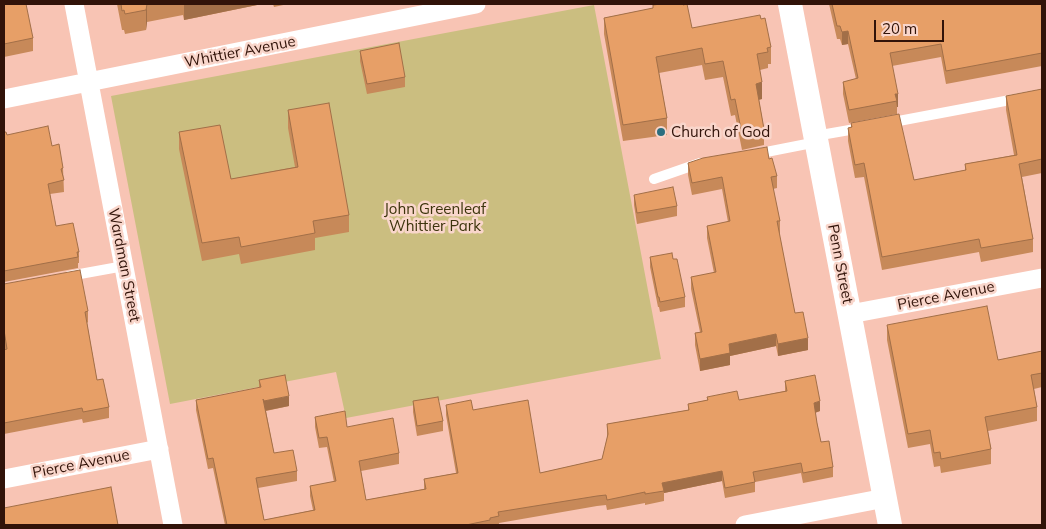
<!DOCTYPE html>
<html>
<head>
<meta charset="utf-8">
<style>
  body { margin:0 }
  #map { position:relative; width:1046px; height:529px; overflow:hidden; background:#f8c4b4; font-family:Mulish,sans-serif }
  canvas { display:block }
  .frame { position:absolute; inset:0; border:5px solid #311309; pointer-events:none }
  .scale { position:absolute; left:874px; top:20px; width:70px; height:22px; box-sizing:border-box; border:2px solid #311309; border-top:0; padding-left:6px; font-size:15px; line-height:18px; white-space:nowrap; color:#311309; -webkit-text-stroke:4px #f9d6cb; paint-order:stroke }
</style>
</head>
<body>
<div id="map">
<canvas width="1046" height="529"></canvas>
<div class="frame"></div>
<div class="scale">20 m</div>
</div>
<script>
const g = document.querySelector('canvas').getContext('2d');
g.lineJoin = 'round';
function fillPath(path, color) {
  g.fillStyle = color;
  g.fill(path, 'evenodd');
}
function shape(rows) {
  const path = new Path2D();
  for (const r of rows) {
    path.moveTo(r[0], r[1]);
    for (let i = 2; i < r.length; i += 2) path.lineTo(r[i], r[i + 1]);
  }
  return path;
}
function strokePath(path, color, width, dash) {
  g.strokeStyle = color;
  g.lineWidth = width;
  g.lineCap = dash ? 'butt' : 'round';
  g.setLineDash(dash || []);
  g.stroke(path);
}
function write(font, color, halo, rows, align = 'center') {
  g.font = font + ' Mulish,sans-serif';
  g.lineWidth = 5;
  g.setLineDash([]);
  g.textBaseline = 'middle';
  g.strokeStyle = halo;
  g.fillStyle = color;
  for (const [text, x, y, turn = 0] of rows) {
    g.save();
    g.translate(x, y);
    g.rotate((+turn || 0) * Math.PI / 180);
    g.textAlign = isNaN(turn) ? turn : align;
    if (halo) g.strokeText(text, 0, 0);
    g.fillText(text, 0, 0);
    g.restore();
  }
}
fillPath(shape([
  [594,5,661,359,346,418,336,372,170,404,111,96]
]), '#cbbe80');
strokePath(shape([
  [888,123,1042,94],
  [815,136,861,128],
  [756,154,817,142],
  [654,179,700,163],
  [69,276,124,266]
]), '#fff', 10);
strokePath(shape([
  [74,4,173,525],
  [4,99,476,4],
  [850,314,1042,278],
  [4,479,159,449],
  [745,525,885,498]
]), '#fff', 19);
strokePath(shape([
  [790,4,890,525]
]), '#fff', 24);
fillPath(shape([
  [4,4,33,38,33,51,4,57],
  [117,4,262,4,184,20,183,15,147,22,146,30,125,34,124,30,122,30],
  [273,4,288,4,274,7],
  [829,4,1042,4,1042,66,946,84,941,57,892,66,898,107,897,107,897,114,849,123,843,94,843,82,856,79,848,44,842,45,840,39,837,39],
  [653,5,692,28,761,19,771,47,771,64,768,64,768,68,760,70,762,99,759,100,764,129,764,145,742,150,735,115,731,116,723,77,705,80,702,65,659,73,667,118,667,135,623,141,604,34,604,18,653,8],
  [360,51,405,77,405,87,367,94,360,61],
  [1042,89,1042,173,1022,177,1033,239,1033,252,981,262,979,252,882,270,864,177,855,178,848,141,848,128,851,127,851,123,914,180,965,170,965,164,1014,155,1006,110,1006,96],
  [288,110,349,215,349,232,315,238,315,250,241,264,239,254,202,261,179,149,179,132,231,179,295,167,288,128],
  [4,132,7,135,52,146,63,168,64,192,50,194,56,226,79,252,79,263,78,263,78,268,4,282],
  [769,159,777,176,777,188,773,189,780,221,780,233,779,233,795,313,808,350,778,356,776,346,730,356,730,365,700,371,695,345,695,333,700,332,691,289,691,277,714,273,707,238,707,226,728,222,722,189,692,195,688,175,688,163],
  [634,195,677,206,677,216,637,224,634,205],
  [650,257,673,259,685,297,685,307,660,312,659,307,658,307,650,267],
  [4,284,88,311,88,322,87,323,97,380,109,407,109,418,83,423,82,419,4,434,4,350,5,350,4,341],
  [887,325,998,360,1042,351,1042,387,1034,389,1037,407,1037,421,988,431,991,449,991,464,941,473,940,466,934,467,930,444,908,448,887,340],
  [259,380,289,406,266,411,274,453,297,471,297,481,258,488,264,520,313,510,310,496,310,486,334,482,327,447,319,448,315,427,315,417,347,427,399,453,399,464,361,471,366,500,424,489,424,479,456,473,446,415,446,405,473,410,540,473,602,459,607,438,607,424,688,410,688,404,707,400,707,397,739,400,785,391,785,381,820,411,815,413,821,442,833,467,833,477,803,483,801,473,755,482,755,492,725,498,722,481,664,493,664,501,645,505,645,503,607,510,606,505,597,506,499,523,499,525,225,525,213,468,208,469,196,410,196,400,259,388],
  [413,401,443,421,443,431,417,436,413,412]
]), '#c78959');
fillPath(shape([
  [147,4,147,22,146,30,146,10],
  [184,4,262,4,184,20],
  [848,31,848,44,842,45,842,32],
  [762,82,762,99,756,100,756,84],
  [895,94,898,94,898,107,897,107],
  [776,334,776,346,730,356,730,365,700,371,700,359,729,344],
  [808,338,808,350,778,356,778,344],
  [289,396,289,406,264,411,264,401],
  [820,401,820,411,814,413,814,403],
  [722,471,722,481,664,493,662,483]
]), '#a26f48');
const building = shape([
  [4,4,26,4,33,38,4,44,4,4],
  [121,4,147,4,146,10,125,14,124,10,122,11,121,4],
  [661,4,683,4,683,5,687,4,692,28,760,15,761,19,765,18,771,47,767,48,768,52,757,54,762,82,756,84,764,129,742,134,735,99,731,100,723,61,705,64,702,48,656,57,667,118,623,125,604,18,653,8,653,5,661,4],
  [832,4,1042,4,1042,53,946,71,941,44,890,53,898,94,895,94,897,101,849,110,843,82,858,78,848,31,842,32,840,26,837,26,832,4],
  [399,43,405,77,367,84,360,51,399,43],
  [1042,89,1042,159,1019,164,1033,239,981,248,979,239,882,257,864,163,855,165,848,128,852,127,851,123,899,114,914,180,966,170,965,164,1017,155,1006,96,1042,89],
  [329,103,349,215,313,221,315,233,241,247,239,237,202,243,179,132,220,125,231,179,298,167,288,110,329,103],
  [48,126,52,146,59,144,63,168,61,169,64,180,48,184,56,226,73,223,79,252,77,252,78,257,4,271,4,132,6,132,7,135,48,126],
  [767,147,769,159,772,158,777,176,771,177,780,221,777,221,792,298,795,313,803,312,808,338,778,344,776,334,729,344,730,353,700,359,695,333,702,332,691,277,716,272,707,226,730,221,722,177,692,183,688,163,703,158,767,147],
  [673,187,677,206,637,213,634,195,673,187],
  [672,253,673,259,677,259,685,297,660,302,659,297,658,297,650,257,672,253],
  [80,270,88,311,85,312,97,380,103,379,109,407,83,412,82,408,4,423,4,350,7,349,4,330,4,284,80,270],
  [987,306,998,360,1042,351,1042,373,1031,375,1037,407,985,417,991,449,941,459,940,452,934,453,930,430,908,434,887,325,987,306],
  [285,375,289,396,264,401,263,399,274,453,293,450,297,471,256,478,264,520,315,510,310,486,336,481,327,437,319,438,315,417,345,411,347,427,393,418,399,453,359,461,366,500,426,489,424,479,458,473,446,405,471,400,473,410,528,400,540,473,602,459,608,434,607,424,689,410,688,404,708,400,707,397,737,391,739,400,787,391,785,381,815,375,820,401,814,403,817,423,821,442,829,441,833,467,803,473,801,463,753,472,755,482,725,488,722,471,662,483,664,491,645,494,645,492,607,500,606,495,597,496,498,512,499,516,490,518,490,520,466,525,227,525,213,458,208,459,196,400,261,387,259,380,285,375],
  [438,397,443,421,417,426,413,401,438,397],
  [111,487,118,525,5,525,4,519,4,508,111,487]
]);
fillPath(building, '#e79f67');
strokePath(building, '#a26f48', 1);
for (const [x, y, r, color] of [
  [661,132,5,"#2b6e7f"]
]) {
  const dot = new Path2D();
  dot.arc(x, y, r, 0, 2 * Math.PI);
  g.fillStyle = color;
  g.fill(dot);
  strokePath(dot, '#f9d6cb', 2);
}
write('15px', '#311309', '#f9d6cb', [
  ["Whittier Avenue",240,52,-11],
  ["Penn Street",840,264,79],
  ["Wardman Street",124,265,79],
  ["Pierce Avenue",946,296,-11],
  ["Pierce Avenue",81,464,-11]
]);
write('15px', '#311309', '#f9d6cb', [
  ["Church of God",671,132]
], 'left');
write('15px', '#3c340c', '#f9d6cb', [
  ["John Greenleaf",435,209],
  ["Whittier Park",435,226]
]);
</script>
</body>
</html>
